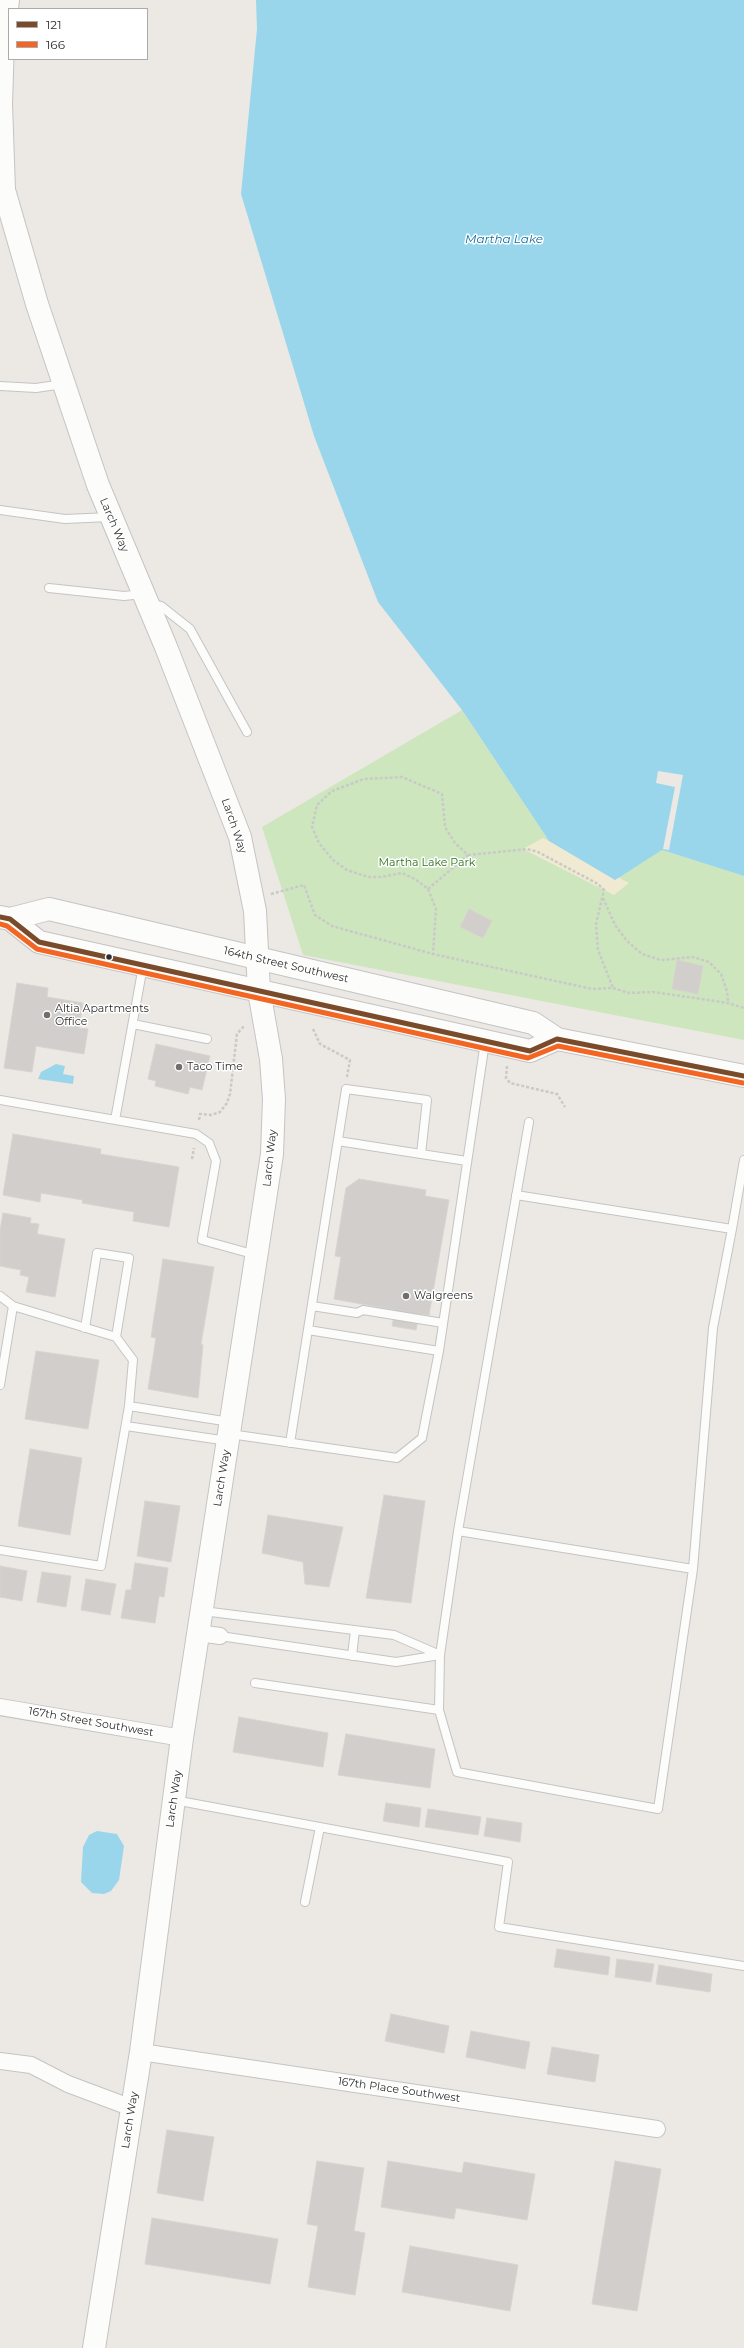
<!DOCTYPE html>
<html>
<head>
<meta charset="utf-8">
<style>
  body { margin:0 }
  #map { position:relative; width:744px; height:2348px; overflow:hidden; background:#ece8e4; font-family:Montserrat,sans-serif }
  canvas { display:block }
  .legend { position:absolute; left:8px; top:8px; width:140px; height:52px; box-sizing:border-box; background:#fff; border:1px solid #ababab; margin:0; padding:5px 7px; list-style:none; font-size:12px; color:#2e2e2e }
  .legend li { display:flex; align-items:center; gap:8px; height:20px }
  .legend b { width:20px; border:1px solid #ababab }
</style>
</head>
<body>
<div id="map">
<canvas width="744" height="2348"></canvas>
<ul class="legend">
<li><b style="height:5px;background:#7a4b2a"></b>121</li>
<li><b style="height:5px;background:#f26522"></b>166</li>
</ul>
</div>
<script>
const g = document.querySelector('canvas').getContext('2d');
g.lineJoin = 'round';
function fillPath(path, color) {
  g.fillStyle = color;
  g.fill(path, 'evenodd');
}
function shape(rows) {
  const path = new Path2D();
  for (const r of rows) {
    path.moveTo(r[0], r[1]);
    for (let i = 2; i < r.length; i += 2) path.lineTo(r[i], r[i + 1]);
  }
  return path;
}
function strokePath(path, color, width, dash) {
  g.strokeStyle = color;
  g.lineWidth = width;
  g.lineCap = dash ? 'butt' : 'round';
  g.setLineDash(dash || []);
  g.stroke(path);
}
function write(font, color, halo, rows, align = 'center') {
  g.font = font + ' Montserrat,sans-serif';
  g.lineWidth = 3;
  g.setLineDash([]);
  g.textBaseline = 'middle';
  g.strokeStyle = halo;
  g.fillStyle = color;
  for (const [text, x, y, turn = 0] of rows) {
    g.save();
    g.translate(x, y);
    g.rotate((+turn || 0) * Math.PI / 180);
    g.textAlign = isNaN(turn) ? turn : align;
    if (halo) g.strokeText(text, 0, 0);
    g.fillText(text, 0, 0);
    g.restore();
  }
}
fillPath(shape([
  [462,710,549,841,662,850,744,876,744,1040,303,955,262,827]
]), '#cee6be');
fillPath(shape([
  [543,838,629,883,614,895,523,849]
]), '#f0ead3');
fillPath(shape([
  [256,0,744,0,744,876,662,850,615,880,549,841,462,710,378,602,314,436,241,194,257,29],
  [56,1064,65,1066,63,1074,74,1076,73,1084,38,1079,41,1072],
  [97,1831,117,1834,124,1846,119,1880,111,1891,104,1894,92,1893,81,1882,83,1847,89,1835]
]), '#99d6ec');
fillPath(shape([
  [658,771,683,775,669,850,663,849,675,787,656,783]
]), '#ece8e4');
const building = shape([
  [469,909,492,921,483,938,460,927,469,909],
  [677,960,703,966,698,994,672,989,677,960],
  [17,983,48,988,47,997,83,1003,79,1028,88,1029,84,1054,36,1046,32,1072,4,1068,17,983],
  [156,1044,210,1056,202,1090,190,1087,188,1094,155,1086,156,1081,148,1079,156,1044],
  [13,1134,101,1149,100,1154,179,1167,169,1227,133,1221,134,1212,82,1203,83,1200,41,1193,40,1202,3,1195,13,1134],
  [359,1179,426,1190,425,1196,449,1200,429,1315,419,1314,416,1330,392,1326,395,1310,334,1299,341,1257,335,1256,346,1188,359,1179],
  [3,1213,31,1218,30,1223,39,1224,37,1234,65,1239,55,1297,26,1292,29,1277,20,1275,21,1270,0,1266,0,1231,3,1213],
  [163,1259,214,1267,201,1344,203,1345,198,1398,148,1389,156,1338,151,1337,163,1259],
  [36,1351,99,1360,88,1429,25,1419,36,1351],
  [30,1449,82,1458,70,1535,18,1526,30,1449],
  [384,1495,425,1501,411,1603,366,1598,384,1495],
  [145,1501,180,1506,171,1562,137,1556,145,1501],
  [268,1515,343,1527,329,1587,305,1584,303,1562,262,1553,268,1515],
  [135,1563,168,1568,164,1597,159,1596,155,1623,121,1618,126,1590,131,1590,135,1563],
  [0,1566,27,1571,22,1601,0,1597,0,1566],
  [42,1572,71,1576,66,1607,37,1602,42,1572],
  [86,1579,116,1584,110,1615,81,1610,86,1579],
  [239,1717,328,1733,323,1767,233,1752,239,1717],
  [346,1734,435,1749,430,1788,338,1775,346,1734],
  [386,1803,421,1808,419,1827,383,1821,386,1803],
  [428,1809,481,1817,478,1835,425,1827,428,1809],
  [487,1818,522,1823,520,1842,484,1836,487,1818],
  [557,1949,610,1957,608,1975,554,1967,557,1949],
  [617,1959,654,1964,651,1982,615,1977,617,1959],
  [659,1965,712,1974,710,1992,656,1984,659,1965],
  [391,2014,449,2026,444,2053,385,2041,391,2014],
  [471,2031,530,2042,525,2069,466,2057,471,2031],
  [552,2047,599,2055,595,2082,547,2074,552,2047],
  [167,2130,214,2137,203,2201,157,2193,167,2130],
  [317,2161,364,2168,354,2231,365,2233,355,2295,308,2287,318,2226,307,2224,317,2161],
  [388,2161,462,2173,464,2162,535,2174,527,2220,456,2208,454,2219,381,2207,388,2161],
  [615,2161,661,2169,637,2311,592,2304,615,2161],
  [152,2218,278,2239,270,2284,145,2264,152,2218],
  [410,2246,518,2265,510,2311,402,2292,410,2246]
]);
fillPath(building, '#d1cecb');
strokePath(building, '#d7d4d0', 1);
const lane = shape([
  [0,386,36,388,63,384],
  [0,510,65,519,110,517],
  [49,588,124,596,142,594],
  [151,603,161,606,190,629,247,732],
  [133,1024,207,1039],
  [0,1100,196,1134,209,1143,216,1161,202,1240,256,1255],
  [115,1120,143,966],
  [338,1141,421,1154],
  [516,1195,732,1229,744,1160],
  [0,1296,13,1306,116,1337,133,1360,129,1406,101,1566,0,1550],
  [312,1306,357,1313,363,1310,443,1323],
  [85,1328,97,1253,129,1258,116,1337],
  [308,1330,439,1351],
  [0,1385,13,1306],
  [129,1406,230,1422],
  [126,1426,228,1441],
  [230,1434,397,1458,422,1438,439,1351,485,1042],
  [290,1443,346,1089,427,1100,421,1154,467,1161],
  [458,1531,693,1569,713,1328,732,1229],
  [203,1611,394,1635,440,1655],
  [220,1636,396,1662,440,1655],
  [352,1656,355,1630],
  [255,1683,439,1710,457,1772,658,1809,693,1569],
  [439,1710,440,1655,458,1531,529,1122],
  [174,1800,508,1862,499,1927,744,1966],
  [305,1902,320,1827]
]);
const street = shape([
  [198,1633,220,1636],
  [0,1707,182,1738],
  [141,2052,657,2129],
  [0,2061,31,2065,68,2084,132,2108]
]);
const secondary = shape([
  [8,0,3,40,1,104,4,190,37,304,98,485,166,647,240,837,255,911,259,991,271,1059,274,1099,272,1154,182,1738,141,2052,94,2348],
  [0,917,10,919,49,909,533,1023,557,1039,744,1076],
  [10,919,39,942,485,1041,530,1051,557,1039]
]);
strokePath(lane, '#c5c4c5', 10);
strokePath(street, '#c5c4c5', 18);
strokePath(secondary, '#c5c4c5', 24);
strokePath(shape([
  [468,855,527,849,538,852,598,884,604,890,596,924,598,950,613,988],
  [428,889,468,855,455,843,445,827,442,794,402,777,364,779,332,791,317,805,312,827,319,843,333,860,347,870,368,877,381,877,402,873,415,879,428,889,436,909,433,954],
  [271,894,304,885,315,915,332,926,433,954,592,989,613,988,629,993,654,992,728,1003,744,1008],
  [603,898,615,925,627,941,642,954,661,960,693,957,709,962,721,974,727,991,728,1003],
  [313,1029,320,1044,350,1060,347,1077],
  [507,1066,506,1078,510,1083,557,1094,565,1107],
  [199,1120,200,1114,211,1115,220,1112,227,1103,230,1094,237,1034,245,1025],
  [192,1159,194,1148]
]), '#c9c9c8', 2.5, [3, 2]);
strokePath(lane, '#fcfcfb', 8);
strokePath(street, '#fcfcfb', 16);
strokePath(secondary, '#fcfcfb', 22);
strokePath(shape([
  [0,917,10,919,39,942,530,1051,557,1039,744,1076]
]), '#7a4b2a', 5);
strokePath(shape([
  [0,924,7,926,37,949,528,1058,558,1046,743,1083]
]), '#f26522', 5);
for (const [x, y, r, color] of [
  [109,957,3.5,"#2e2e2e"],
  [47,1015,4,"#706f6e"],
  [179,1067,4,"#706f6e"],
  [406,1296,4,"#706f6e"]
]) {
  const dot = new Path2D();
  dot.arc(x, y, r, 0, 2 * Math.PI);
  g.fillStyle = color;
  g.fill(dot);
  strokePath(dot, '#fff', 1.5);
}
write('11px', '#2e2e2e', '#fff', [
  ["Larch Way",114,525,67],
  ["Larch Way",234,826,71],
  ["164th Street Southwest",286,965,13],
  ["Larch Way",270,1158,-84],
  ["Larch Way",222,1478,-81],
  ["167th Street Southwest",91,1722,10],
  ["Larch Way",174,1799,-82],
  ["167th Place Southwest",399,2090,8],
  ["Larch Way",130,2120,-81]
]);
write('11px', '#2c6e1b', '#fff', [
  ["Martha Lake Park",427,863]
]);
write('11px', '#2e2e2e', '#fff', [
  ["Altia Apartments",55,1009],
  ["Office",55,1022],
  ["Taco Time",187,1067],
  ["Walgreens",414,1296]
], 'left');
write('italic 12px', '#0d6fa3', '#fff', [
  ["Martha Lake",504,239]
]);
</script>
</body>
</html>
